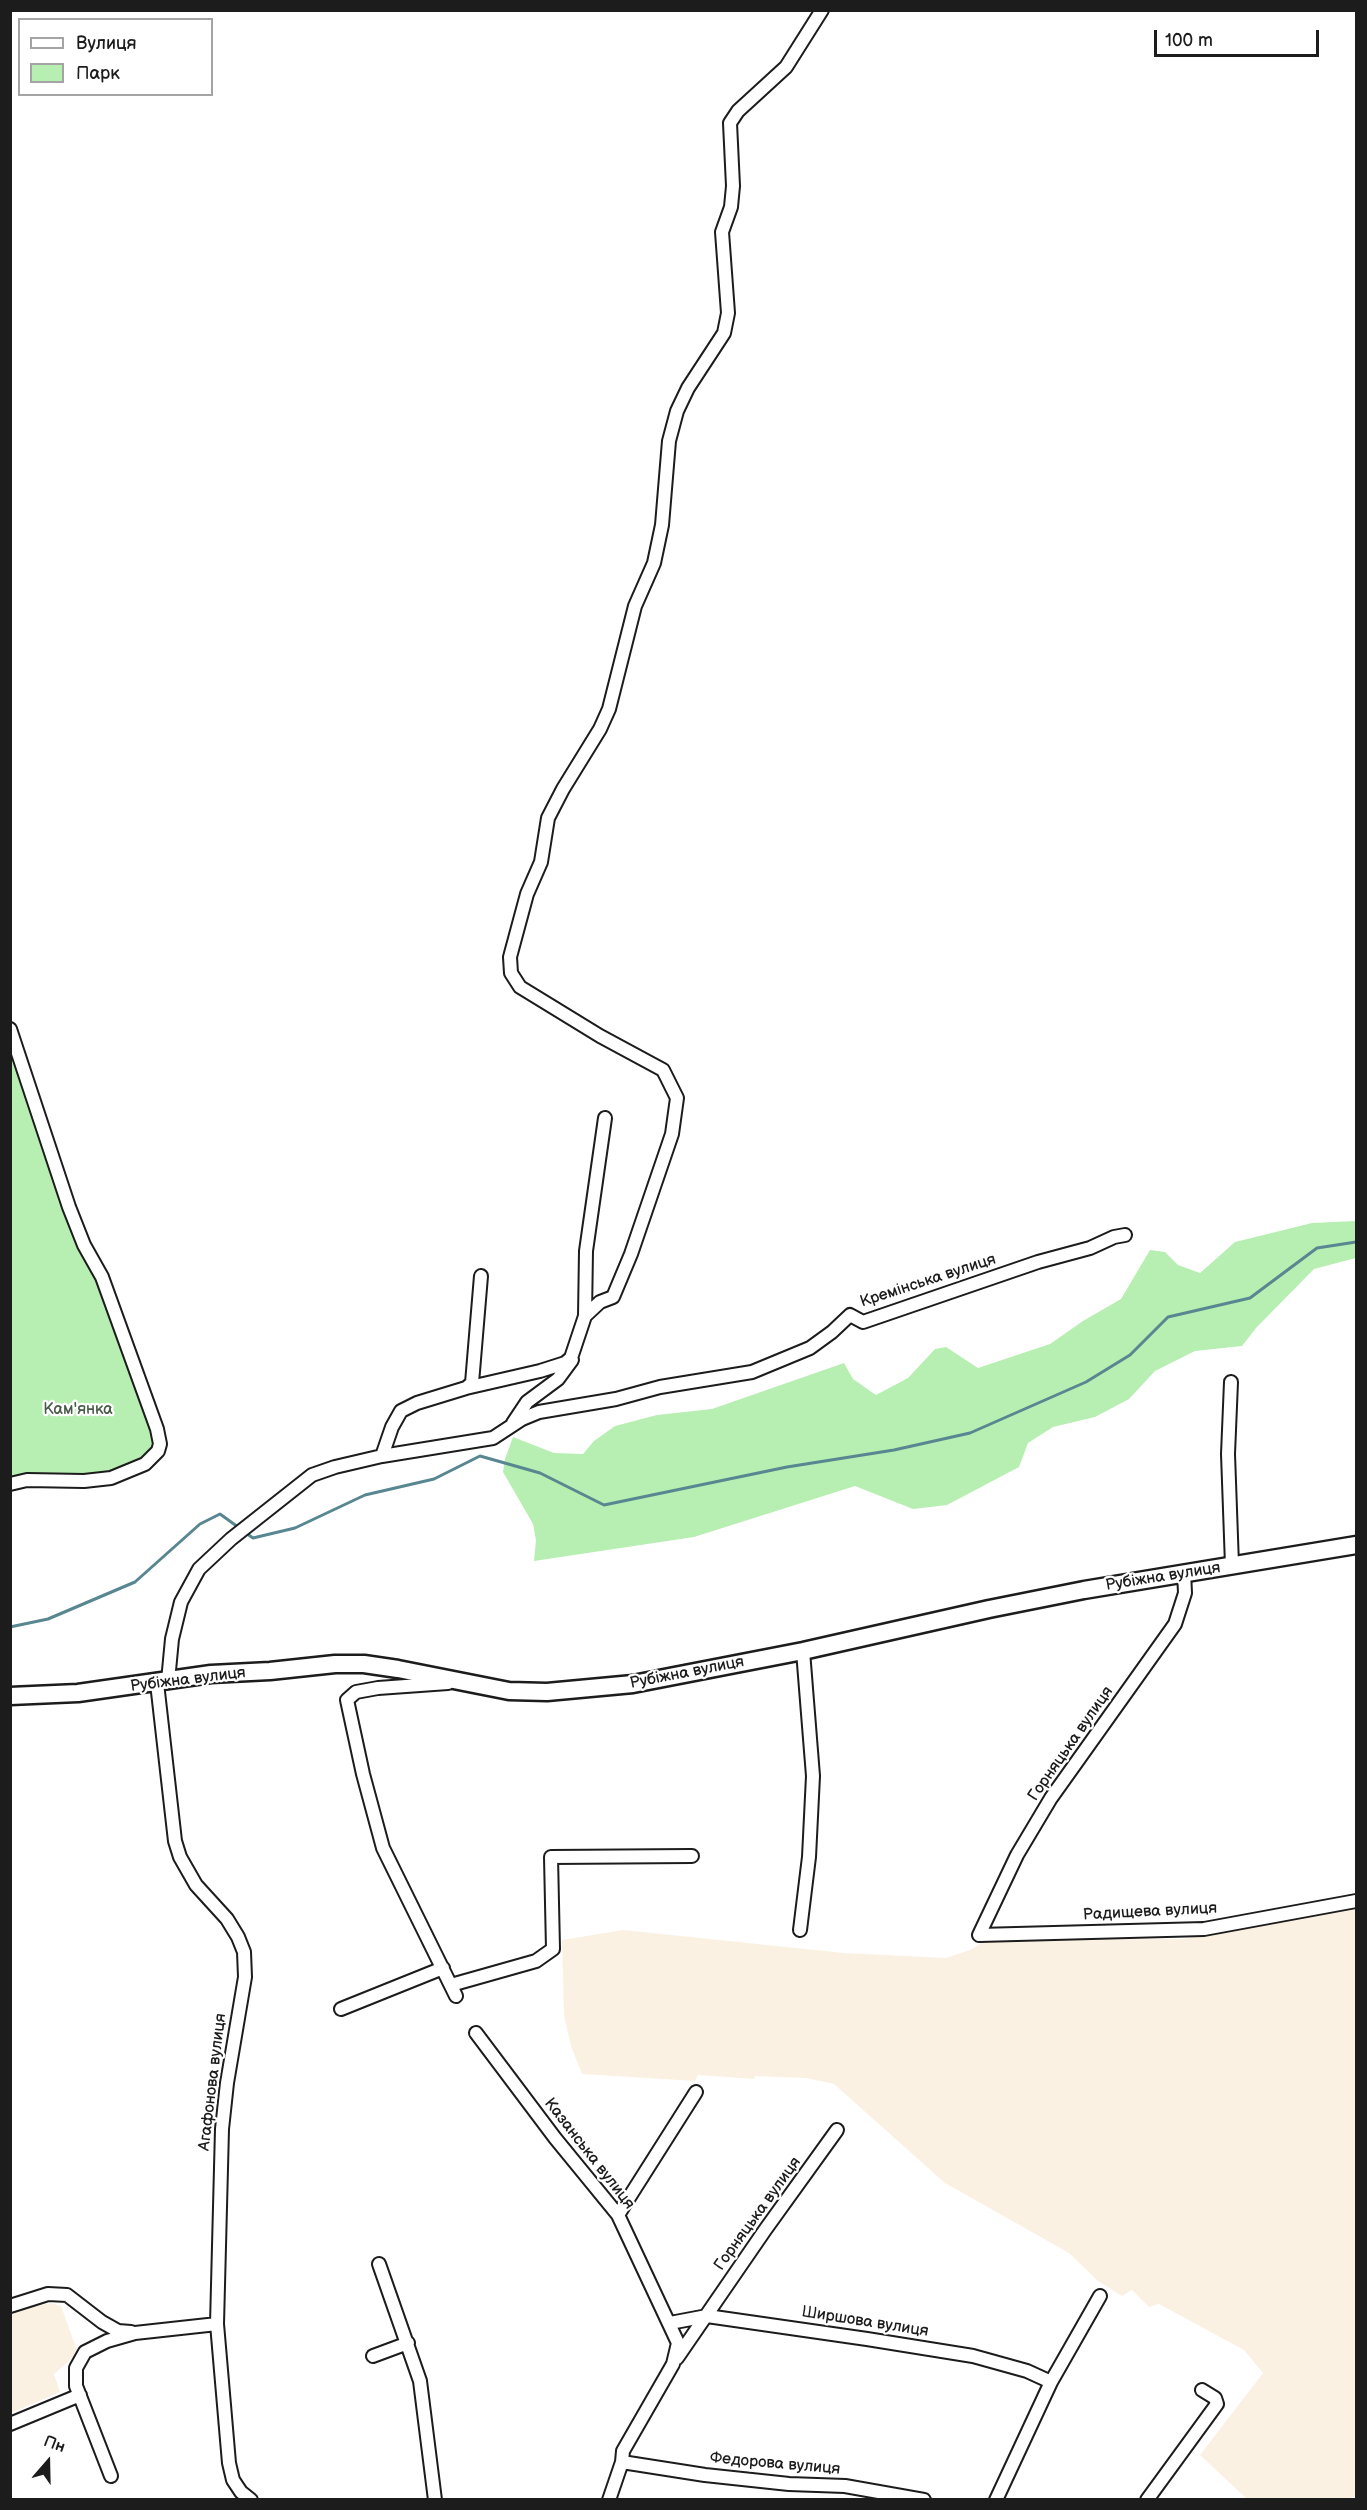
<!DOCTYPE html>
<html>
<head>
<meta charset="utf-8">
<style>
  body { margin:0 }
  #map { position:relative; width:1367px; height:2510px; overflow:hidden; background:#fff; font-family:"Balsamiq Sans",sans-serif }
  canvas { display:block }
  .frame { position:absolute; inset:0; border:12px solid #1c1c1c; pointer-events:none }
  .legend { position:absolute; left:18px; top:18px; width:195px; height:78px; box-sizing:border-box; background:#fff; border:2px solid #a4a4a4; margin:0; padding:8px 10px; list-style:none; font-size:18px; color:#1c1c1c }
  .legend li { display:flex; align-items:center; gap:12px; height:30px }
  .legend b { width:30px; border:2px solid #a4a4a4 }
  .north { position:absolute; left:18px; top:2432px; width:60px; height:60px; -webkit-text-stroke:4px #fff; paint-order:stroke; rotate:20deg; font-size:16px; font-weight:700; line-height:24px; text-align:center; color:#1c1c1c }
  .north::after { content:''; display:block; margin:auto; width:21px; height:27px; background:#1c1c1c; clip-path:polygon(50% 0,100% 100%,50% 72%,0 100%) }
  .scale { position:absolute; left:1154px; top:30px; width:165px; height:27px; box-sizing:border-box; border:3px solid #1c1c1c; border-top:0; padding-left:8px; font-size:18px; line-height:21px; white-space:nowrap; color:#1c1c1c; -webkit-text-stroke:4px #fff; paint-order:stroke }
</style>
</head>
<body>
<div id="map">
<canvas width="1367" height="2510"></canvas>
<div class="frame"></div>
<ul class="legend">
<li><b style="height:8px;background:#fff"></b>Вулиця</li>
<li><b style="height:16px;background:#b7efb2"></b>Парк</li>
</ul>
<div class="north">Пн</div>
<div class="scale">100 m</div>
</div>
<script>
const g = document.querySelector('canvas').getContext('2d');
g.lineJoin = 'round';
function fillPath(path, color) {
  g.fillStyle = color;
  g.fill(path, 'evenodd');
}
function shape(rows) {
  const path = new Path2D();
  for (const r of rows) {
    path.moveTo(r[0], r[1]);
    for (let i = 2; i < r.length; i += 2) path.lineTo(r[i], r[i + 1]);
  }
  return path;
}
function strokePath(path, color, width, dash) {
  g.strokeStyle = color;
  g.lineWidth = width;
  g.lineCap = dash ? 'butt' : 'round';
  g.setLineDash(dash || []);
  g.stroke(path);
}
function write(font, color, halo, rows, align = 'center') {
  g.font = font + ' "Balsamiq Sans",sans-serif';
  g.lineWidth = 4.5;
  g.setLineDash([]);
  g.textBaseline = 'middle';
  g.strokeStyle = halo;
  g.fillStyle = color;
  for (const [text, x, y, turn = 0] of rows) {
    g.save();
    g.translate(x, y);
    g.rotate((+turn || 0) * Math.PI / 180);
    g.textAlign = isNaN(turn) ? turn : align;
    if (halo) g.strokeText(text, 0, 0);
    g.fillText(text, 0, 0);
    g.restore();
  }
}
fillPath(shape([
  [1356,1908,1356,2497,1336,2500,1247,2499,1200,2455,1263,2373,1244,2350,1159,2304,1149,2307,1132,2290,1122,2296,1098,2281,1069,2253,945,2183,834,2084,806,2078,755,2076,754,2079,698,2075,695,2081,582,2074,571,2046,564,2016,562,1940,623,1930,844,1953,946,1958,970,1950,986,1940,1182,1939],
  [51,2303,61,2306,78,2353,54,2374,60,2392,11,2413,11,2311]
]), '#fbf1e3');
fillPath(shape([
  [10,1036,157,1440,154,1450,138,1465,106,1476,11,1481],
  [1356,1221,1356,1258,1314,1269,1256,1328,1242,1346,1195,1351,1155,1371,1129,1399,1095,1417,1053,1427,1028,1443,1019,1467,947,1505,913,1509,855,1486,694,1537,534,1561,536,1540,533,1524,503,1472,505,1459,513,1437,554,1453,583,1454,594,1441,615,1426,657,1415,712,1409,844,1363,853,1379,876,1395,908,1378,935,1349,946,1347,978,1368,1050,1344,1083,1321,1121,1299,1150,1250,1165,1252,1178,1265,1200,1273,1235,1242,1312,1223]
]), '#b7efb2');
strokePath(shape([
  [246,1533,253,1538,295,1528,365,1495,434,1479,480,1456,540,1473,604,1505,787,1467,894,1450,970,1433,1086,1382,1130,1355,1168,1317,1250,1298,1317,1248,1356,1242],
  [10,1627,48,1619,135,1582,200,1524,220,1514,238,1527]
]), '#588791', 3);
const street = shape([
  [10,1029,69,1207,84,1245,102,1277,157,1429,160,1444,158,1451,145,1464,111,1478,84,1481,27,1480,10,1484],
  [585,1316,600,1302,613,1297,631,1254,672,1134,677,1098,663,1070,600,1036,520,987,511,973,510,957,527,894,541,862,548,818,563,789,600,729,609,709,635,606,654,563,662,525,669,441,677,411,688,388,724,333,728,313,722,232,731,207,733,186,730,123,738,111,786,67,822,10],
  [1231,1382,1228,1454,1232,1565],
  [466,1388,540,1371,565,1363,571,1358,585,1316,586,1251,605,1118],
  [513,1423,527,1402,558,1379,572,1360],
  [382,1456,493,1438,522,1419,539,1412,616,1399,660,1387,752,1372,810,1348,832,1332,850,1315,863,1322,1038,1262,1090,1248,1114,1237,1125,1235],
  [1184,1572,1185,1593,1175,1624,1051,1798,1017,1855,979,1935,1204,1929,1356,1901],
  [168,1681,172,1639,181,1602,199,1569,231,1539,312,1475,335,1467,382,1456,392,1427,401,1411,417,1403,466,1388,472,1383,481,1276],
  [157,1683,175,1841,180,1857,196,1885,227,1919,238,1937,244,1952,245,1977,227,2083,222,2129,217,2324,229,2463,233,2480,241,2492,251,2500],
  [448,1683,378,1688,356,1692,347,1700,363,1774,383,1848,456,1996],
  [800,1930,809,1857,813,1776,803,1651],
  [451,1985,536,1961,553,1949,551,1857,692,1856],
  [341,2009,443,1968],
  [476,2033,555,2138,618,2215,678,2343,673,2364,623,2451,622,2462,609,2500],
  [618,2215,696,2092],
  [379,2264,420,2381,435,2500],
  [10,2306,48,2294,67,2295,102,2322,118,2331,131,2332],
  [670,2323,707,2316,867,2339,973,2356,1027,2371,1051,2382],
  [373,2356,408,2343],
  [677,2358,765,2230,837,2130],
  [10,2424,80,2395],
  [622,2462,705,2475,789,2484,845,2486,924,2500],
  [111,2476,76,2386,76,2368,85,2352,107,2341,135,2333,217,2324],
  [996,2500,1051,2382,1100,2296],
  [1147,2500,1217,2404,1215,2398,1202,2390]
]);
const secondary = shape([
  [10,1696,78,1693,211,1674,270,1671,335,1664,364,1664,398,1669,509,1691,547,1692,633,1684,803,1651,989,1609,1084,1590,1356,1545]
]);
strokePath(street, '#1c1c1c', 16);
strokePath(secondary, '#1c1c1c', 21);
strokePath(street, '#fff', 12);
strokePath(secondary, '#fff', 16);
write('16px', '#1c1c1c', '#fff', [
  ["Кремінська вулиця",928,1281,-18],
  ["Рубіжна вулиця",1163,1577,-9],
  ["Рубіжна вулиця",687,1673,-11],
  ["Рубіжна вулиця",188,1680,-7],
  ["Горняцька вулиця",1071,1744,-55],
  ["Радищева вулиця",1150,1912,-3],
  ["Агафонова вулиця",213,2082,-83],
  ["Казанська вулиця",589,2154,52],
  ["Горняцька вулиця",758,2214,-54],
  ["Ширшова вулиця",865,2322,9],
  ["Федорова вулиця",775,2464,5]
]);
write('16px', '#4a5b49', '#fff', [
  ["Кам'янка",78,1410]
]);
</script>
</body>
</html>
